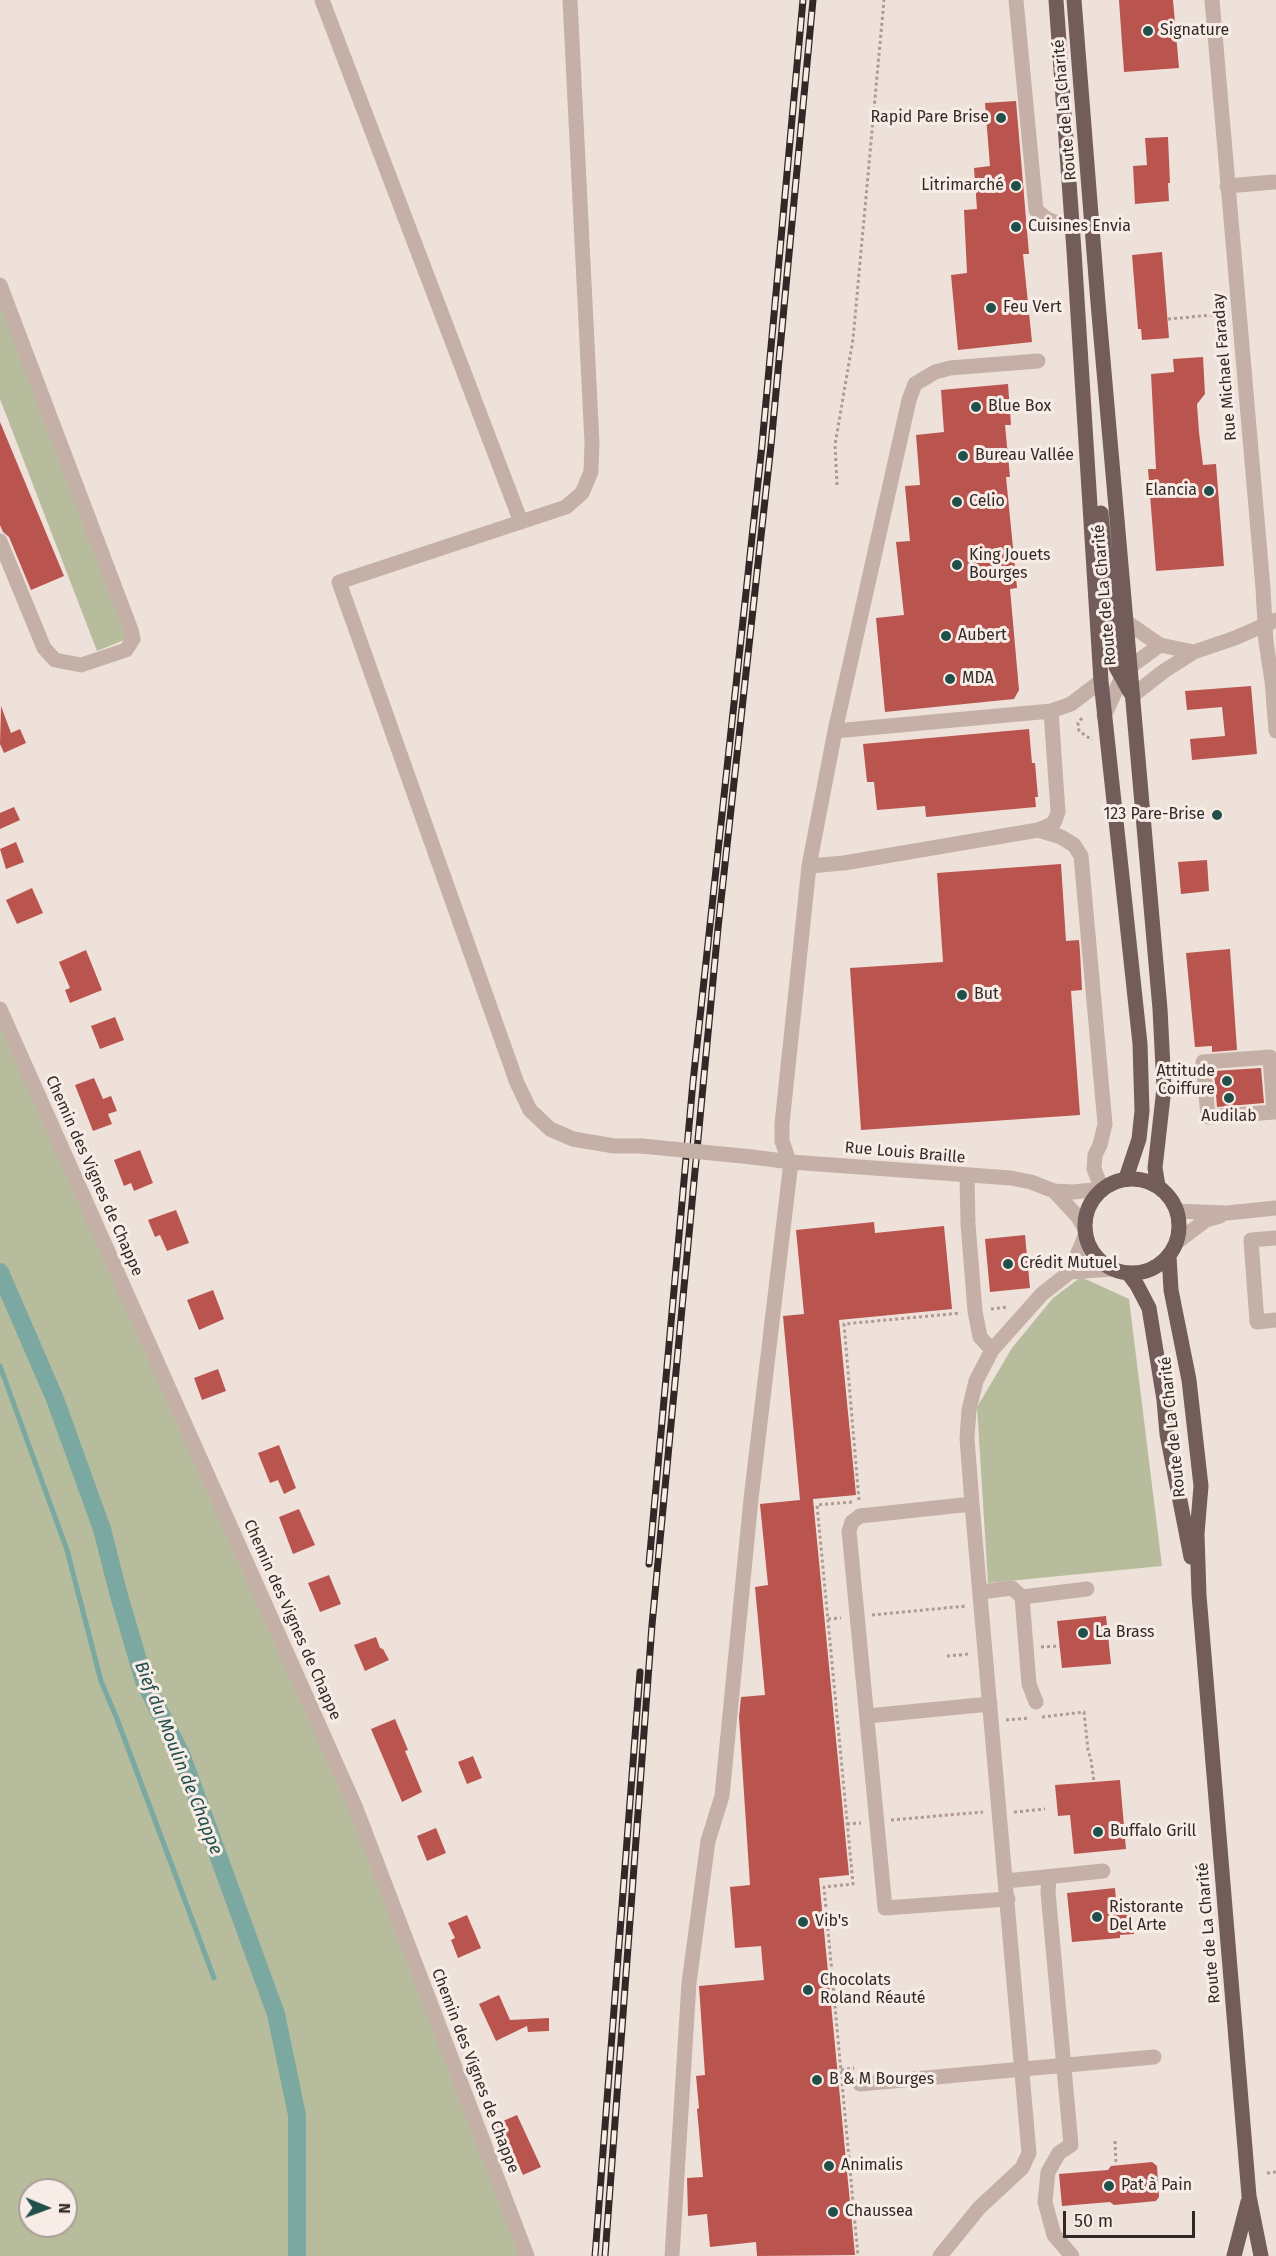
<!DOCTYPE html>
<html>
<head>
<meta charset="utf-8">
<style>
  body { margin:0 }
  #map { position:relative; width:1276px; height:2256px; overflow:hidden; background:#eee1da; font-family:"Fira Sans",sans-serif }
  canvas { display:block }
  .north { position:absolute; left:18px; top:2178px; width:60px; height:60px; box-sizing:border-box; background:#f7ece6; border:2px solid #a89e9a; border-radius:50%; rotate:91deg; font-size:16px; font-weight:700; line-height:24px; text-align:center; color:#322927 }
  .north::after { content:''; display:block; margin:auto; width:21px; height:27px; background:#214f4a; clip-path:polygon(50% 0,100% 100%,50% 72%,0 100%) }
  .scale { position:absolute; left:1063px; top:2211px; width:132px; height:27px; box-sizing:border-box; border:3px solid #322927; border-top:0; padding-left:8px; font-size:18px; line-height:21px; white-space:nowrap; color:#322927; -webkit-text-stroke:4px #f7ece6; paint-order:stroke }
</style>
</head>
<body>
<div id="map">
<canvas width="1276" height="2256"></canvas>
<div class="north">N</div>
<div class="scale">50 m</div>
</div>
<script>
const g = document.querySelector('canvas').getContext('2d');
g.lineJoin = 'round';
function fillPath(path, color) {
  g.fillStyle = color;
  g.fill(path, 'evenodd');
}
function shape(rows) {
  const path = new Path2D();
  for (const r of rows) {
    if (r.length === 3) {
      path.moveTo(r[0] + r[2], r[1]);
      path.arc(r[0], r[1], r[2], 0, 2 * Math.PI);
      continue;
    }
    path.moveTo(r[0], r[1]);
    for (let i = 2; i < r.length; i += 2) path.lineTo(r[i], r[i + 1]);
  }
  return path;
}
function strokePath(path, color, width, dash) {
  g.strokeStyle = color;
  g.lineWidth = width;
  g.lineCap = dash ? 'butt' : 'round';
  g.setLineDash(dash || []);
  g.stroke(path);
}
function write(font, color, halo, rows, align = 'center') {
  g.font = font + ' "Fira Sans",sans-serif';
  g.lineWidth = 6;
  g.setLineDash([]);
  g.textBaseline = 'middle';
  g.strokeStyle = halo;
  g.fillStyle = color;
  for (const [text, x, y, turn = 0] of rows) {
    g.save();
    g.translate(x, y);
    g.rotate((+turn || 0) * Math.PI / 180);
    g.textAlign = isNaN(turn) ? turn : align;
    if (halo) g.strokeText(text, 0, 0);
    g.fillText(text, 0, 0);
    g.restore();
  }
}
fillPath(shape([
  [0,302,129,638,97,651,0,399],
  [0,1009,355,1806,527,2256,0,2256],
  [30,2190,66,2190,66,2226,30,2226],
  [1081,1277,1129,1299,1162,1566,988,1583,977,1407,1012,1348,1053,1298]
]), '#b7bc9c');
strokePath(shape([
  [0,1366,67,1550,101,1681,117,1719,214,1978]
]), '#7ca8a2', 5);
strokePath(shape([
  [0,1272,55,1399,102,1529,118,1592,144,1681,181,1754,276,2014,297,2115,297,2256]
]), '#7ca8a2', 18);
fillPath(shape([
  [1119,0,1173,0,1179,68,1124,72],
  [1016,101,1029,254,1023,254,1032,342,958,350,951,275,967,273,964,210,977,209,974,168,990,166,985,103],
  [1168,137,1170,183,1168,183,1169,201,1135,204,1133,166,1147,165,1145,138],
  [1162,252,1169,338,1142,340,1141,329,1138,329,1132,255],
  [1203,357,1205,394,1197,404,1199,432,1203,465,1216,464,1224,566,1156,571,1148,469,1156,469,1151,374,1174,372,1173,359],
  [1008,384,1011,425,1005,425,1010,477,1006,477,1017,588,1010,589,1019,690,1014,699,885,712,876,618,904,615,896,542,910,541,905,486,920,485,916,435,944,432,941,390],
  [0,422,64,576,31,590,9,537,3,532,0,525],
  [1251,686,1257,754,1192,760,1190,739,1225,736,1222,707,1187,710,1185,691],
  [1,706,11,733,20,729,26,743,4,753,0,744],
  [1029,729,1032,763,1035,763,1038,797,1035,797,1036,807,926,817,925,806,877,810,874,782,867,782,863,744],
  [14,807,20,820,0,829,0,813],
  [16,842,24,862,6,869,0,849],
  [1207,860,1209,891,1181,894,1178,862],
  [1061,864,1066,941,1079,940,1080,952,1082,990,1071,991,1080,1115,861,1130,850,968,943,962,937,873],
  [32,888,43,913,17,924,6,900],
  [1230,949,1237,1050,1212,1052,1212,1046,1195,1047,1186,953],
  [86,950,102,990,70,1003,65,990,70,988,59,962],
  [115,1017,124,1040,100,1049,91,1026],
  [1261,1068,1264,1103,1217,1107,1214,1071],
  [94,1078,103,1099,111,1096,117,1111,108,1114,112,1124,93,1131,75,1085],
  [140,1150,153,1183,134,1191,131,1183,124,1186,114,1160],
  [176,1210,189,1243,167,1251,160,1235,155,1237,148,1220],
  [874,1222,875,1233,944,1226,952,1309,839,1320,856,1495,813,1499,849,1875,819,1878,855,2255,757,2256,756,2242,710,2247,707,2214,688,2216,687,2178,703,2177,697,2109,699,2108,696,2076,705,2075,699,1986,764,1980,761,1946,735,1948,730,1887,750,1885,739,1717,741,1697,765,1695,755,1587,768,1585,760,1504,800,1500,783,1316,804,1314,796,1230],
  [1025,1235,1030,1288,990,1292,985,1239],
  [213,1290,224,1319,199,1330,187,1300],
  [218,1369,226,1391,202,1400,194,1378],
  [279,1445,296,1488,284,1494,278,1480,270,1483,258,1453],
  [299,1509,315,1545,293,1554,279,1517],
  [329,1575,341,1604,320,1612,308,1583],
  [1106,1616,1111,1664,1062,1668,1057,1621],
  [376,1637,380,1648,383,1649,389,1660,365,1671,354,1645],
  [395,1719,408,1750,405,1751,422,1792,402,1802,371,1729],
  [473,1756,482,1778,467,1784,458,1762],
  [1120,1780,1126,1849,1074,1854,1070,1815,1058,1816,1055,1785],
  [436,1828,446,1853,427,1861,417,1836],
  [1115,1888,1117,1913,1132,1911,1134,1934,1120,1935,1120,1938,1072,1942,1067,1893],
  [467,1915,481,1948,458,1958,451,1940,455,1938,448,1923],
  [499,1995,510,2020,549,2018,549,2031,528,2032,527,2026,496,2041,479,2004],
  [517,2115,541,2167,523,2175,512,2150,508,2152,496,2124],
  [1152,2162,1157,2166,1159,2197,1156,2201,1114,2205,1110,2202,1062,2206,1059,2174,1108,2170,1111,2166]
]), '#b9544e');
strokePath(shape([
  [1168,319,1224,314],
  [837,485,835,445,853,339,884,0],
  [1082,718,1078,723,1079,731,1092,740],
  [991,1309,1008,1307],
  [859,1500,844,1324,961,1313],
  [852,1502,817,1505,853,1884,824,1887,858,2256],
  [872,1615,966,1606],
  [828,1619,841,1618],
  [1041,1647,1060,1646],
  [947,1656,969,1654],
  [1042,1717,1084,1712,1088,1750,1091,1760,1094,1782],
  [1006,1720,1030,1718],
  [1014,1812,1045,1809],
  [891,1820,983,1812],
  [847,1824,861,1823],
  [841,2070,854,2068],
  [1115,2141,1116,2165],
  [1267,2173,1276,2172]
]), '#b09a92', 3, [3, 3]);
strokePath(shape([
  [322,0,521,522],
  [570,0,592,443,591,472,582,493,566,507,339,582,517,1083,530,1110,550,1129,573,1139,614,1146,642,1146],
  [1016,0,1036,210,1047,219,1073,229],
  [1212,0,1263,588,1266,642,1272,681,1276,731],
  [1227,186,1274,182],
  [0,285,131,630,133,639,126,650,81,665,55,660,44,648,0,541],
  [1125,621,1160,645,1194,652],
  [1132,696,1164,671,1194,652,1235,638,1276,620],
  [1104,716,1122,677,1130,667,1160,645],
  [835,731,1051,711,1071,704,1101,681],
  [1038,830,1061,837,1074,845,1081,856,1105,1124,1100,1145,1095,1155,1094,1169,1102,1189,1073,1192,1054,1191],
  [809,866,844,863,1038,830,1054,823,1058,812,1051,711],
  [0,1009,355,1806,527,2256],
  [1270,1057,1274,1112,1208,1117,1203,1062,1270,1057],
  [752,1157,791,1162,1011,1178,1031,1182,1054,1191,1078,1217,1085,1229],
  [789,1161,782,1141,782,1124,809,866,835,731,909,400,915,384,935,372,950,368,1038,361],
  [967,1176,968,1224,975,1311,980,1337,992,1350],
  [1177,1211,1227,1213,1276,1208],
  [1276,1238,1251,1240,1257,1322,1276,1320],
  [1177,1242,1206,1220,1220,1216],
  [1070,1272,1112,1269],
  [972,1504,860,1516,852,1522,849,1531,885,1908,1008,1899],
  [981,1592,1012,1588,1022,1597,1029,1684,1036,1702],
  [1022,1597,1087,1589],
  [867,1716,990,1704],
  [1049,1877,1048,1892,1071,2145,1059,2153,1048,2172,1045,2202,1054,2235,1072,2256],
  [1006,1881,1103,1871],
  [860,2084,1154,2057],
  [672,2256,689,1983,708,1841,722,1796,751,1499,791,1162],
  [940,2256,979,2208,1022,2168,1029,2153,972,1504,967,1438,969,1410,976,1381,992,1350,1042,1294,1070,1272,1086,1234]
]), '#c5b0a7', 15);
strokePath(shape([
  [1056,0,1074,251,1101,681,1140,1044,1142,1111,1139,1139,1126,1178],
  [1074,0,1098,303,1160,1009,1164,1088,1155,1168,1158,1186],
  [1101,513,1116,667,1130,692],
  [1132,1226,47],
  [1169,1256,1171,1290,1189,1380,1201,1486,1197,1534,1199,1595,1249,2196,1261,2256],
  [1128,1273,1137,1285,1149,1308,1164,1400,1167,1434,1191,1557],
  [1234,2256,1248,2202]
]), '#735d5a', 15);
const rail = shape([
  [649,1564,693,1082,762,445,803,0],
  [595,2256,640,1672],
  [605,2256,652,1625,718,928,771,445,813,0]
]);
strokePath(rail, '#322927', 7);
strokePath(rail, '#f7ece6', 4.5, [14]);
strokePath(shape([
  [642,1146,752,1157]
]), '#c5b0a7', 15);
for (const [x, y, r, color] of [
  [1148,31,6,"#214f4a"],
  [1001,118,6,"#214f4a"],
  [1016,186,6,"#214f4a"],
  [1016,227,6,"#214f4a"],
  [991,308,6,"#214f4a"],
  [976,407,6,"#214f4a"],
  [963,456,6,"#214f4a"],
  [1209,491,6,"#214f4a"],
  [957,502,6,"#214f4a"],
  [957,565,6,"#214f4a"],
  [946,636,6,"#214f4a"],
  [950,679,6,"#214f4a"],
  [1217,815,6,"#214f4a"],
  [962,995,6,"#214f4a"],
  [1227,1081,6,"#214f4a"],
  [1229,1098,6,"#214f4a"],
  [1008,1264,6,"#214f4a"],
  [1083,1633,6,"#214f4a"],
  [1098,1832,6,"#214f4a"],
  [1097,1917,6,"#214f4a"],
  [803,1922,6,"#214f4a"],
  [808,1990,6,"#214f4a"],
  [817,2080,6,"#214f4a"],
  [829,2166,6,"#214f4a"],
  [1109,2186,6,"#214f4a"],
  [833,2212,6,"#214f4a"]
]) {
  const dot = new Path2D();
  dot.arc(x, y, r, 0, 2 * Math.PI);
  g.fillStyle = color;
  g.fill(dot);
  strokePath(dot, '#f7ece6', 2);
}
write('16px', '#322927', '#f7ece6', [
  ["Signature",1160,31],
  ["Rapid Pare Brise",989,118,"right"],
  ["Litrimarché",1004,186,"right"],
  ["Cuisines Envia",1028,227],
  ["Feu Vert",1003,308],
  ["Blue Box",988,407],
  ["Bureau Vallée",975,456],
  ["Elancia",1197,491,"right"],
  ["Celio",969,502],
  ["King Jouets",969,556],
  ["Bourges",969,574],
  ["Aubert",958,636],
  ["MDA",962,679],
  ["123 Pare-Brise",1205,815,"right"],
  ["But",974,995],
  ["Attitude",1215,1072,"right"],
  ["Coiffure",1215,1090,"right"],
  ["Audilab",1229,1117,"center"],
  ["Crédit Mutuel",1020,1264],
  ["La Brass",1095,1633],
  ["Buffalo Grill",1110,1832],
  ["Ristorante",1109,1908],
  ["Del Arte",1109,1926],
  ["Vib's",815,1922],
  ["Chocolats",820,1981],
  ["Roland Réauté",820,1999],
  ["B & M Bourges",829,2080],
  ["Animalis",841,2166],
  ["Pat à Pain",1121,2186],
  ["Chaussea",845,2212]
], 'left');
write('16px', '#322927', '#f7ece6', [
  ["Route de La Charité",1065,110,-95],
  ["Rue Michael Faraday",1225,367,-95],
  ["Route de La Charité",1105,595,-95],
  ["Rue Louis Braille",905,1153,5],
  ["Chemin des Vignes de Chappe",94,1176,66],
  ["Route de La Charité",1173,1427,-96],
  ["Chemin des Vignes de Chappe",292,1620,66],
  ["Route de La Charité",1209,1933,-95],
  ["Chemin des Vignes de Chappe",475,2071,69]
]);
write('italic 18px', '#214f4a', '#f7ece6', [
  ["Bief du Moulin de Chappe",178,1758,68]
]);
</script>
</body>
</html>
